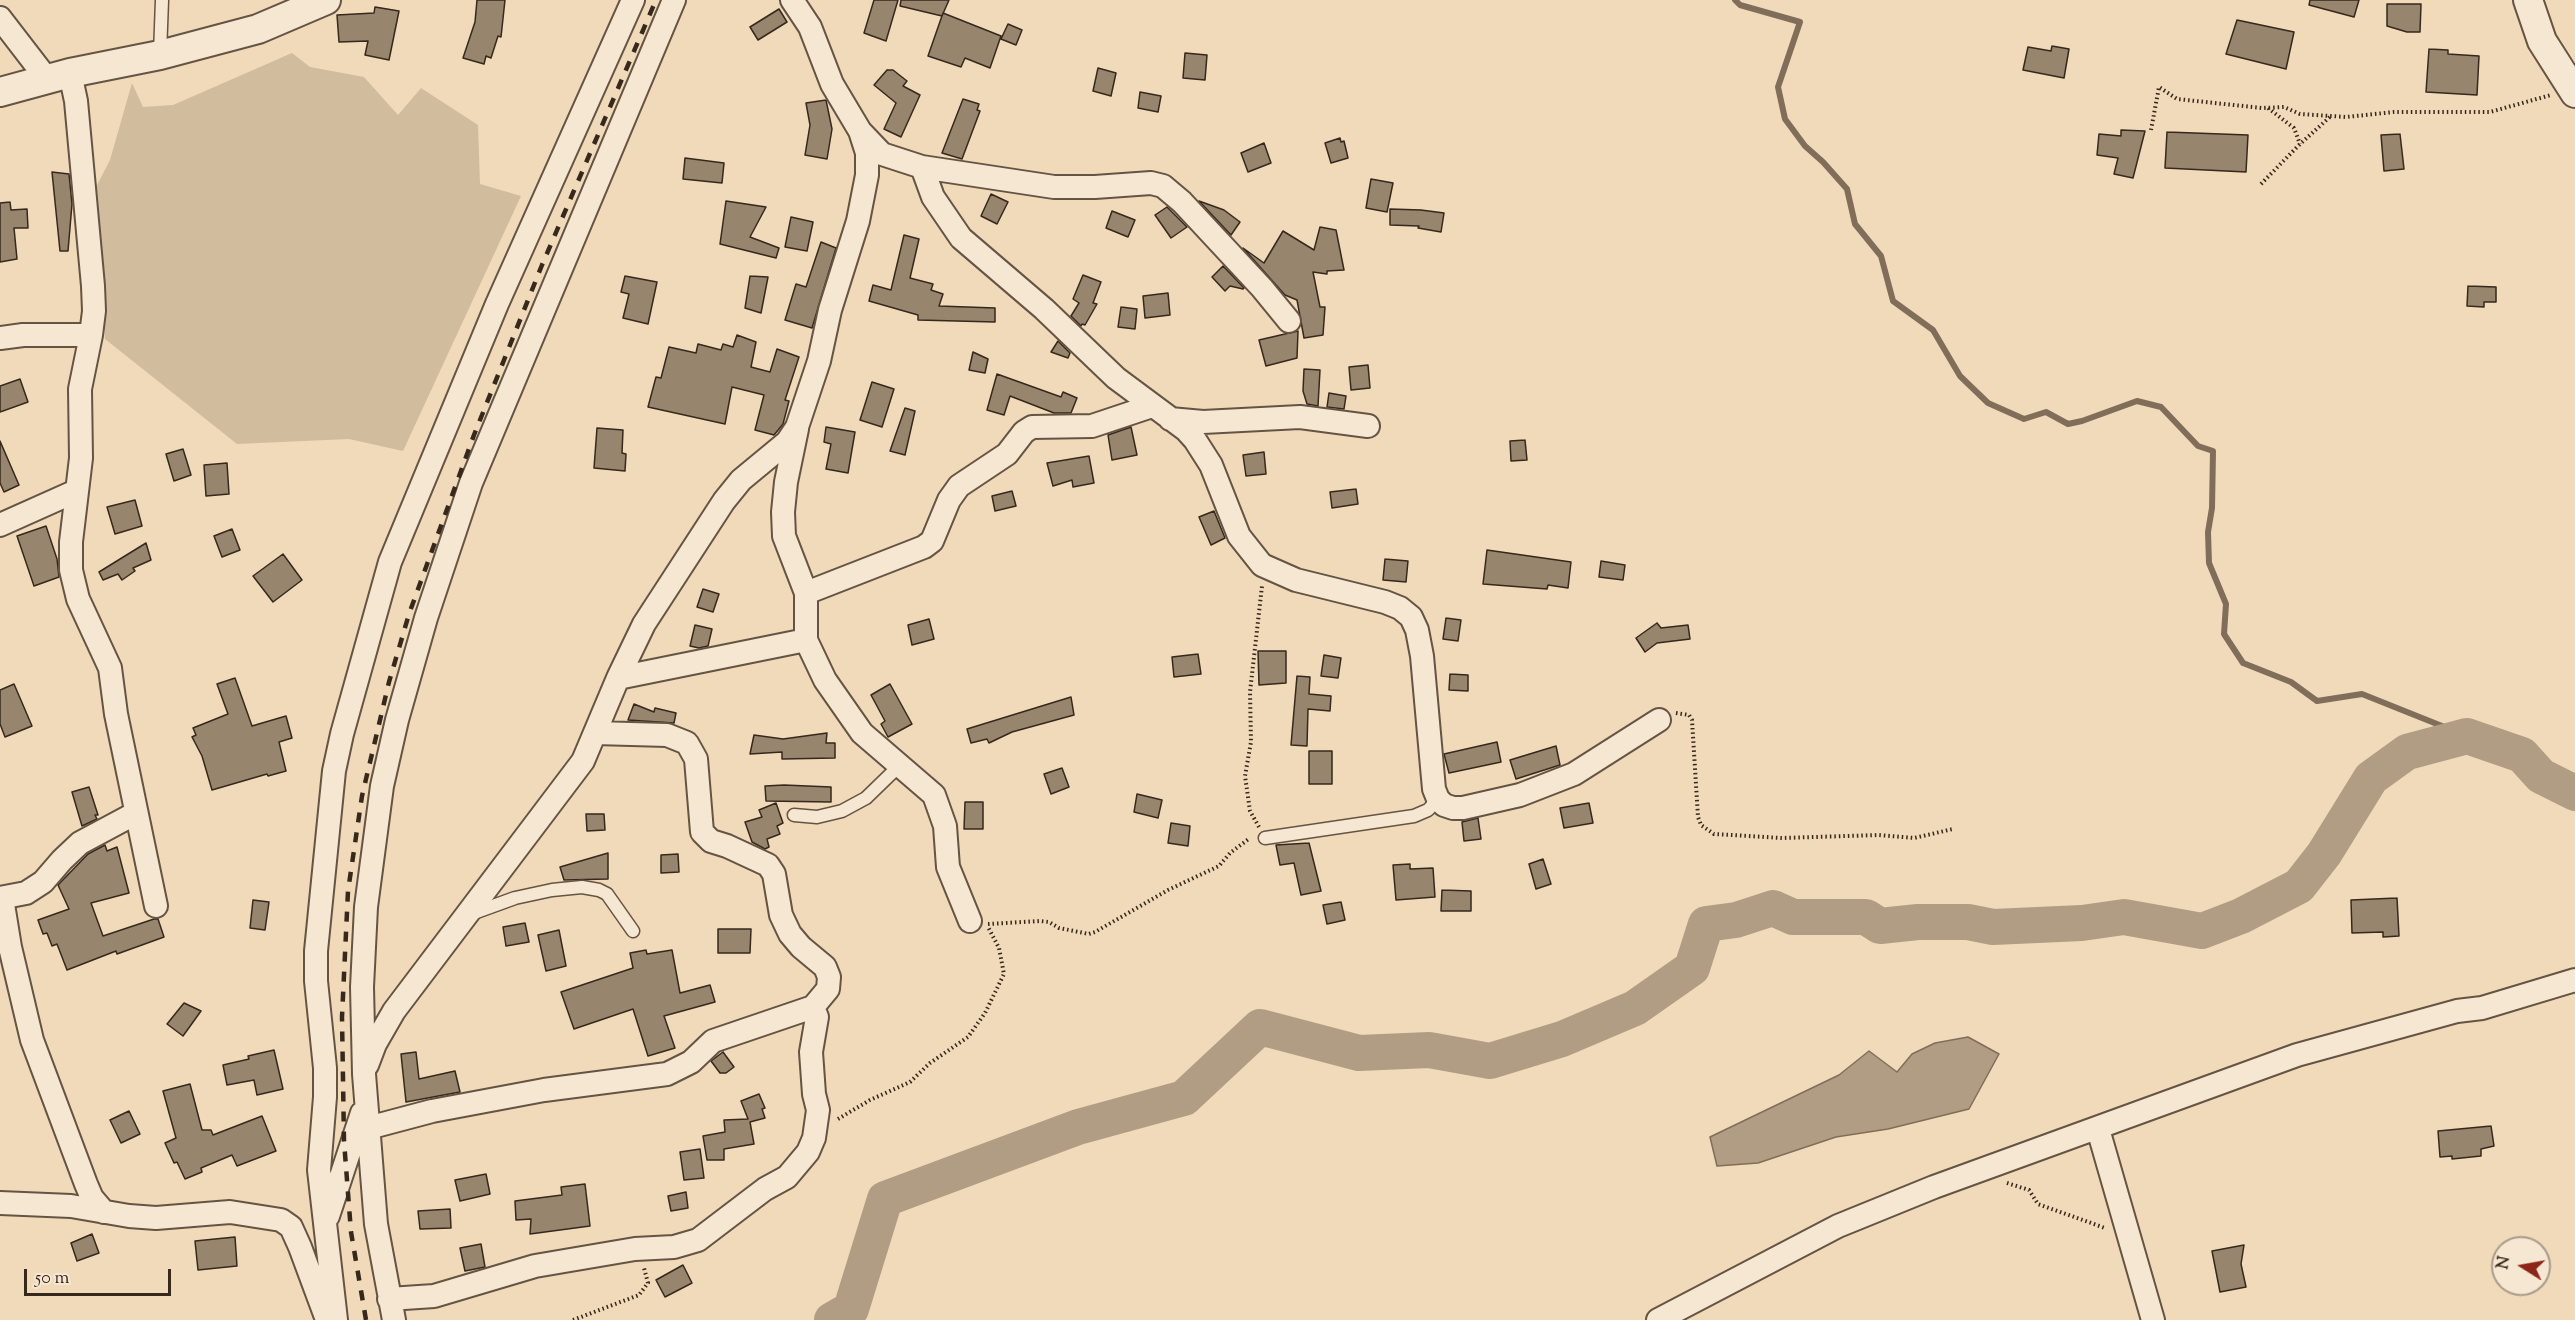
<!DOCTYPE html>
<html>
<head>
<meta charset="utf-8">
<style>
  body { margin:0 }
  #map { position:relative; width:2575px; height:1320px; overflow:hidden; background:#f1dab9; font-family:"Sorts Mill Goudy",serif }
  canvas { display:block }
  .north { position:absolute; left:2491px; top:1236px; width:60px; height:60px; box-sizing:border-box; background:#f6e7d2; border:2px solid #a99b8a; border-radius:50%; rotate:281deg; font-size:16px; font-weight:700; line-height:24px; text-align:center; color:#36281d }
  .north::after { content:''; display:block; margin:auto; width:21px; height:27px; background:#8f2418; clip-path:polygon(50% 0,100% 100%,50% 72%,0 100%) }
  .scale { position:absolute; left:24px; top:1269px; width:147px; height:27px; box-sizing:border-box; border:3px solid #36281d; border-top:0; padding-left:8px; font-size:18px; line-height:21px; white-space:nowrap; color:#36281d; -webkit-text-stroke:4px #f6e7d2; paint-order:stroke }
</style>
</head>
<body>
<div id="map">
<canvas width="2575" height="1320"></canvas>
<div class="north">N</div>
<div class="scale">50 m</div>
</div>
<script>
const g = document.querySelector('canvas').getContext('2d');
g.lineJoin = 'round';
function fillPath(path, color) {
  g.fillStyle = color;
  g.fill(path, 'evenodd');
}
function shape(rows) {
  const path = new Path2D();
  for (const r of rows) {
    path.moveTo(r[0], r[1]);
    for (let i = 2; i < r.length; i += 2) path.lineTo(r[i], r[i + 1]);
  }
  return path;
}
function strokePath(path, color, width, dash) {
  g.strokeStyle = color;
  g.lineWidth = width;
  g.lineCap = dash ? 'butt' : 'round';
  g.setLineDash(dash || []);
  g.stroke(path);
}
fillPath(shape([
  [292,53,310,67,364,77,398,115,421,88,478,125,480,184,521,196,403,451,349,439,237,444,105,339,93,193,110,160,132,83,143,107,173,105]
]), '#d1bc9e');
const water = shape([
  [1968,1037,1999,1054,1969,1109,1888,1129,1836,1137,1758,1163,1717,1166,1710,1137,1839,1075,1869,1051,1897,1072,1912,1054,1935,1043,1968,1037]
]);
fillPath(water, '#b19d84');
strokePath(water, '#806e5b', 1.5);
strokePath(shape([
  [1735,0,1740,5,1800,22,1778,87,1785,119,1805,146,1823,162,1847,189,1855,224,1881,256,1893,301,1933,330,1960,376,1988,403,2024,419,2046,412,2068,424,2082,421,2137,401,2161,407,2198,446,2213,451,2212,508,2208,532,2209,563,2226,604,2224,634,2243,663,2291,682,2317,701,2362,694,2467,736]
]), '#806e5b', 6);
strokePath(shape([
  [832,1320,851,1309,885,1199,1078,1127,1184,1098,1260,1027,1359,1053,1429,1050,1490,1061,1562,1039,1635,1008,1692,968,1706,924,1736,920,1773,908,1793,917,1866,917,1880,926,1918,922,1968,922,1993,927,2082,923,2124,917,2202,931,2241,916,2299,886,2324,854,2371,778,2407,752,2467,736,2522,755,2541,776,2575,793]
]), '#b19d84', 36);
const building = shape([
  [477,0,505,0,501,37,498,36,491,58,486,56,484,64,463,58,475,22,477,0],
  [874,0,898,0,886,41,864,33,874,0],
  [901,0,949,0,942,16,900,6,901,0],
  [2310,0,2359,0,2354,17,2309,5,2310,0],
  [2387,4,2421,4,2420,32,2407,32,2387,26,2387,4],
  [375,7,399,11,389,60,365,55,368,41,339,42,337,15,374,13,375,7],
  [779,9,787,22,758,40,750,27,779,9],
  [943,13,1001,36,990,68,965,58,961,67,928,56,943,13],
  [2237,20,2294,32,2286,69,2226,54,2237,20],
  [1008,24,1022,30,1016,45,1001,39,1008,24],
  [2052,46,2069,49,2064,78,2023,70,2028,47,2051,51,2052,46],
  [2429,49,2448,50,2448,54,2479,56,2477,95,2426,92,2429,49],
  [1185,53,1207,55,1205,80,1183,78,1185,53],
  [1098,68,1116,73,1111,96,1093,91,1098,68],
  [887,70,893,70,907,81,903,86,920,95,901,137,884,129,896,103,874,85,887,70],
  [1140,92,1161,96,1158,112,1138,108,1140,92],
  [963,99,979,104,977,110,980,111,962,159,942,153,963,99],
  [826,100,832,129,827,159,805,155,810,125,806,103,826,100],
  [2121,130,2145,131,2133,178,2114,174,2118,158,2097,155,2099,134,2121,136,2121,130],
  [2167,132,2248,135,2246,172,2165,168,2167,132],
  [2400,134,2404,169,2384,171,2381,135,2400,134],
  [1340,138,1341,142,1344,141,1348,158,1331,163,1325,143,1340,138],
  [1264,143,1271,163,1248,172,1241,153,1264,143],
  [685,158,724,163,722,183,683,179,685,158],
  [52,172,69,174,72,204,68,251,60,251,52,172],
  [1371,179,1393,183,1387,212,1366,208,1371,179],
  [991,194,1008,202,997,224,981,216,991,194],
  [726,201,766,207,750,237,779,248,776,258,720,244,726,201],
  [1199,201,1224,210,1240,222,1231,235,1199,201],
  [10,202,11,210,27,209,28,228,14,228,17,259,0,262,0,203,10,202],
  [1167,207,1187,227,1171,238,1155,215,1167,207],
  [1390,209,1421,210,1444,213,1441,232,1418,228,1419,226,1390,225,1390,209],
  [1112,211,1135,220,1128,237,1106,228,1112,211],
  [791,217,813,222,807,251,785,247,791,217],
  [1320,227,1336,230,1344,270,1327,271,1327,274,1313,272,1320,307,1325,307,1323,335,1304,338,1297,300,1285,295,1243,248,1264,263,1283,231,1314,250,1320,227],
  [904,235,919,239,910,278,933,284,931,290,943,294,939,306,995,308,995,322,918,320,918,315,869,301,873,285,891,290,904,235],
  [821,242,836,248,812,328,785,320,796,284,806,287,821,242],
  [1223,266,1244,288,1243,289,1230,286,1225,291,1212,277,1223,266],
  [1083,275,1101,282,1093,303,1097,304,1085,325,1082,324,1081,326,1071,316,1079,303,1073,299,1083,275],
  [625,276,657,282,648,324,623,318,629,294,621,292,625,276],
  [750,276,768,277,761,313,745,308,750,276],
  [2468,286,2496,287,2496,302,2484,302,2484,307,2467,306,2468,286],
  [1168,293,1170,315,1145,318,1143,296,1168,293],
  [1121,307,1137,309,1135,329,1118,327,1121,307],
  [1298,331,1297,358,1266,366,1259,340,1298,331],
  [737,335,756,342,751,367,770,372,777,349,799,357,785,400,789,401,783,424,774,435,755,430,764,395,732,387,725,424,648,407,656,377,661,378,669,347,696,353,698,344,721,350,723,344,733,347,737,335],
  [1058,341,1070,353,1068,358,1051,352,1058,341],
  [973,352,988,359,985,373,969,370,973,352],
  [1368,365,1370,388,1351,390,1349,367,1368,365],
  [1304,369,1320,370,1318,406,1307,404,1303,391,1304,369],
  [997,374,1061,397,1063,392,1077,398,1071,413,1054,413,1010,396,1004,415,987,410,997,374],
  [20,379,28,402,0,412,0,386,20,379],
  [872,382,894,389,882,427,860,420,872,382],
  [1329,393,1346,396,1344,409,1327,407,1329,393],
  [905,408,915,411,905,455,890,451,905,408],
  [826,427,855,432,848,473,826,469,831,444,824,442,826,427],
  [1131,427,1137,455,1112,460,1108,435,1131,427],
  [597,428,623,430,622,453,626,454,625,471,594,468,597,428],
  [1525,440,1527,460,1511,461,1510,441,1525,440],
  [0,441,19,485,4,492,0,483,0,441],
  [183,449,191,475,174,481,166,454,183,449],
  [1264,452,1266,474,1246,476,1243,455,1264,452],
  [1089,456,1094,483,1073,487,1072,480,1053,486,1047,463,1089,456],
  [227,463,229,494,206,496,204,465,227,463],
  [1356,489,1358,504,1332,508,1330,492,1356,489],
  [1012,491,1016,506,995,511,992,496,1012,491],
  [135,500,142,526,115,534,107,507,135,500],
  [1214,511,1225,538,1211,545,1199,517,1214,511],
  [46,526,57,559,59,577,34,586,17,536,46,526],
  [232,529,240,550,222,557,214,536,232,529],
  [146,543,151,560,133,568,135,571,122,580,118,574,103,580,99,572,146,543],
  [1487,550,1571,562,1568,588,1548,585,1547,589,1483,584,1487,550],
  [283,554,302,580,273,602,253,576,283,554],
  [1385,559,1408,561,1406,582,1383,580,1385,559],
  [1601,561,1625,565,1623,580,1599,577,1601,561],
  [703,589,719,594,713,612,697,607,703,589],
  [1446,618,1461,620,1458,641,1443,639,1446,618],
  [929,619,934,639,912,645,908,625,929,619],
  [1657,623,1661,628,1688,625,1690,639,1657,643,1645,652,1636,638,1657,623],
  [695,625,712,629,708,646,699,648,690,646,695,625],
  [1258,651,1286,651,1286,683,1259,685,1258,651],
  [1198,654,1201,674,1174,677,1172,657,1198,654],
  [1324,655,1341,658,1338,678,1321,676,1324,655],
  [1450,674,1468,675,1468,691,1449,690,1450,674],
  [1297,676,1310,677,1309,694,1331,696,1330,711,1308,709,1307,746,1291,745,1297,676],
  [235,678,252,726,286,716,292,738,279,742,286,771,268,776,267,774,212,790,202,756,192,737,196,735,193,728,228,714,217,684,235,678],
  [14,684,32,726,5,737,0,724,0,690,14,684],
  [890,684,912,724,888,737,881,724,885,721,871,695,890,684],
  [1071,697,1074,715,1012,732,989,743,987,739,971,743,967,729,1071,697],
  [634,704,654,712,655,708,676,713,674,723,628,720,634,704],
  [827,733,826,743,835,743,835,758,782,759,782,752,750,754,754,735,783,739,827,733],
  [1497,742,1501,762,1449,773,1444,754,1497,742],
  [1556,746,1560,765,1516,779,1510,760,1556,746],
  [1309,751,1332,751,1332,784,1309,784,1309,751],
  [1062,768,1069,787,1051,794,1044,774,1062,768],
  [784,785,831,787,831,802,766,801,765,786,784,785],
  [89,787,98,815,95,815,97,819,82,826,72,792,89,787],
  [1137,794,1162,800,1158,818,1134,812,1137,794],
  [965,802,983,802,983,829,964,829,965,802],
  [776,803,783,823,777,826,780,834,767,839,769,847,765,849,752,842,745,822,762,817,759,810,776,803],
  [1589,803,1593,823,1564,828,1560,808,1589,803],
  [586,814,604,814,605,830,587,831,586,814],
  [1478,818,1481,839,1464,841,1462,822,1478,818],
  [1171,823,1190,826,1188,846,1168,843,1171,823],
  [1309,843,1321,891,1301,895,1294,863,1280,865,1276,845,1309,843],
  [105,845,107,851,117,847,129,893,91,903,103,936,154,919,158,919,164,937,117,954,116,951,67,970,57,944,52,946,47,933,43,934,38,920,69,909,58,885,88,854,105,845],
  [608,853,608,879,564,880,560,867,608,853],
  [678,854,679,872,661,873,661,855,678,854],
  [1543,859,1551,884,1536,889,1529,864,1543,859],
  [1410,864,1410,869,1433,868,1435,897,1396,900,1393,865,1410,864],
  [1442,890,1471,891,1471,911,1441,911,1442,890],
  [2397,898,2399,936,2383,937,2383,932,2352,933,2351,900,2397,898],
  [253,900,269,902,265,930,250,928,253,900],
  [1341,902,1345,920,1327,924,1323,905,1341,902],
  [525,923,529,942,506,946,503,927,525,923],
  [718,929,751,929,750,953,718,953,718,929],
  [559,930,566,966,546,971,538,935,559,930],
  [646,950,647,954,672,950,680,993,710,985,715,1002,664,1016,675,1048,648,1056,633,1009,574,1029,561,992,633,968,630,953,646,950],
  [184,1003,201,1011,183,1036,167,1024,184,1003],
  [274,1050,283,1089,257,1095,254,1080,227,1085,223,1065,249,1059,248,1056,274,1050],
  [416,1052,419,1079,455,1071,460,1092,406,1102,401,1054,416,1052],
  [723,1052,734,1067,726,1073,720,1073,711,1061,723,1052],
  [190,1084,202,1130,211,1130,213,1135,262,1116,276,1151,237,1166,232,1155,201,1168,202,1172,185,1179,177,1162,174,1163,165,1143,176,1138,163,1091,190,1084],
  [759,1094,765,1108,762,1109,765,1118,750,1122,754,1144,724,1149,724,1160,707,1160,703,1136,725,1132,724,1120,748,1119,741,1101,759,1094],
  [129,1111,140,1134,121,1143,110,1120,129,1111],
  [2491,1126,2494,1146,2481,1149,2481,1156,2452,1159,2452,1156,2440,1157,2438,1131,2491,1126],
  [700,1149,704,1178,684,1180,680,1152,700,1149],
  [486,1174,490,1194,460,1201,455,1180,486,1174],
  [585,1184,590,1226,530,1234,531,1219,516,1220,515,1201,562,1195,561,1187,585,1184],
  [686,1192,688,1208,671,1211,668,1196,686,1192],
  [450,1209,451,1228,420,1229,418,1211,450,1209],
  [92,1234,99,1253,77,1261,71,1243,92,1234],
  [235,1237,237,1266,198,1270,195,1241,235,1237],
  [481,1244,485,1267,465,1271,460,1248,481,1244],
  [2244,1245,2241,1264,2246,1287,2220,1292,2212,1251,2244,1245],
  [683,1265,692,1283,665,1297,656,1280,683,1265]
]);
fillPath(building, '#97856e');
strokePath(building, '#36281d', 1.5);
const service = shape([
  [160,54,162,0],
  [794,815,817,817,842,811,866,798,899,766],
  [1265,838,1414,816,1428,810,1438,799],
  [471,914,515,898,552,890,582,887,599,890,607,894,633,931]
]);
const minor = shape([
  [0,18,47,79],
  [70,73,76,101,93,286,94,311,91,335,80,389,81,458,71,542,71,570,78,599,110,668,116,714,156,906],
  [861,132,882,154,922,167,1054,187,1095,187,1151,183,1163,186,1182,202,1262,288,1289,321],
  [922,167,933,197,961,238,1044,309,1116,378,1186,430,1195,440,1211,465,1239,536,1262,565,1296,580,1385,602,1400,608,1411,617,1417,630,1422,656,1434,789,1438,799,1444,805,1453,808,1463,808,1520,795,1574,774,1659,720],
  [0,338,23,335,91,335],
  [1170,419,1203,422,1300,417,1368,426],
  [797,429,786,482,783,512,784,536,806,593,806,640,825,680,862,733,934,795,945,826,948,867,970,921],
  [0,525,76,491],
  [806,593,924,547,932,541,949,500,959,486,1007,454,1024,432,1032,427,1092,426,1152,406],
  [618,678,806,640],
  [0,898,26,893,43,882,62,860,80,843,136,813],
  [2,898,10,947,32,1040,86,1184,92,1198,104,1212],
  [367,1065,375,1044,394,1011,583,761,618,678,644,624,724,501,741,480,787,442,797,427,819,361,830,310,858,221,867,175,867,153,860,131,832,84,810,27,792,0],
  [368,1128,432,1111,544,1090,667,1074,691,1062,713,1041,813,1007,828,989,829,977,825,967,801,947,790,934,781,915,774,874,768,865,727,846,711,841,702,832,696,759,687,743,667,735,595,733],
  [2098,1129,2153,1320],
  [0,1203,71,1206,129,1216,156,1218,230,1212,281,1220,291,1227,300,1247,326,1317],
  [328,1216,362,1113],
  [389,1299,434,1296,535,1266,635,1249,674,1247,698,1240,765,1189,787,1177,808,1152,814,1138,818,1110,814,1094,811,1052,817,1017,813,1007],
  [336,1320,319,1170,325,1097,325,1068,316,981,316,951,334,771,342,734,390,562,497,304,633,0],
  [394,1320,376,1224,364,1074,362,987,366,907,382,786,397,720,426,618,471,483,674,0],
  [1658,1320,1838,1226,1934,1187,2297,1055,2457,1011,2482,1008,2575,980]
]);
const tertiary = shape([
  [2528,0,2542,41,2575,93],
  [0,92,70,73,160,55,258,29,326,0]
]);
strokePath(service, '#655444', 15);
strokePath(minor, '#655444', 26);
strokePath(tertiary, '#655444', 32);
strokePath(shape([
  [2268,108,2294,128,2300,144],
  [2151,130,2159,87,2177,99,2262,108,2284,107,2300,114,2346,117,2394,112,2490,112,2551,95],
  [2261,184,2300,144,2331,116],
  [1676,713,1689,715,1692,720,1698,817,1701,825,1714,834,1782,838,1879,835,1914,838,1953,829],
  [1259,827,1250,811,1245,776,1251,742,1250,692,1262,586],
  [988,924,1040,921,1049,922,1059,928,1089,934,1095,932,1168,890,1219,866,1230,853,1250,838],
  [838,1119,870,1100,910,1082,930,1063,968,1037,985,1013,1004,974,999,948,988,927],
  [2007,1183,2029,1190,2038,1204,2105,1228],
  [573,1320,639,1295,648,1283,644,1268]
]), '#36281d', 4, [1.5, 3]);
strokePath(service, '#f6e7d2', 12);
strokePath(minor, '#f6e7d2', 22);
strokePath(tertiary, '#f6e7d2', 28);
strokePath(shape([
  [366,1320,351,1232,344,1141,342,1017,348,891,362,796,389,682,409,614,474,435,542,265,656,0]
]), '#36281d', 4.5, [10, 10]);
</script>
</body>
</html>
